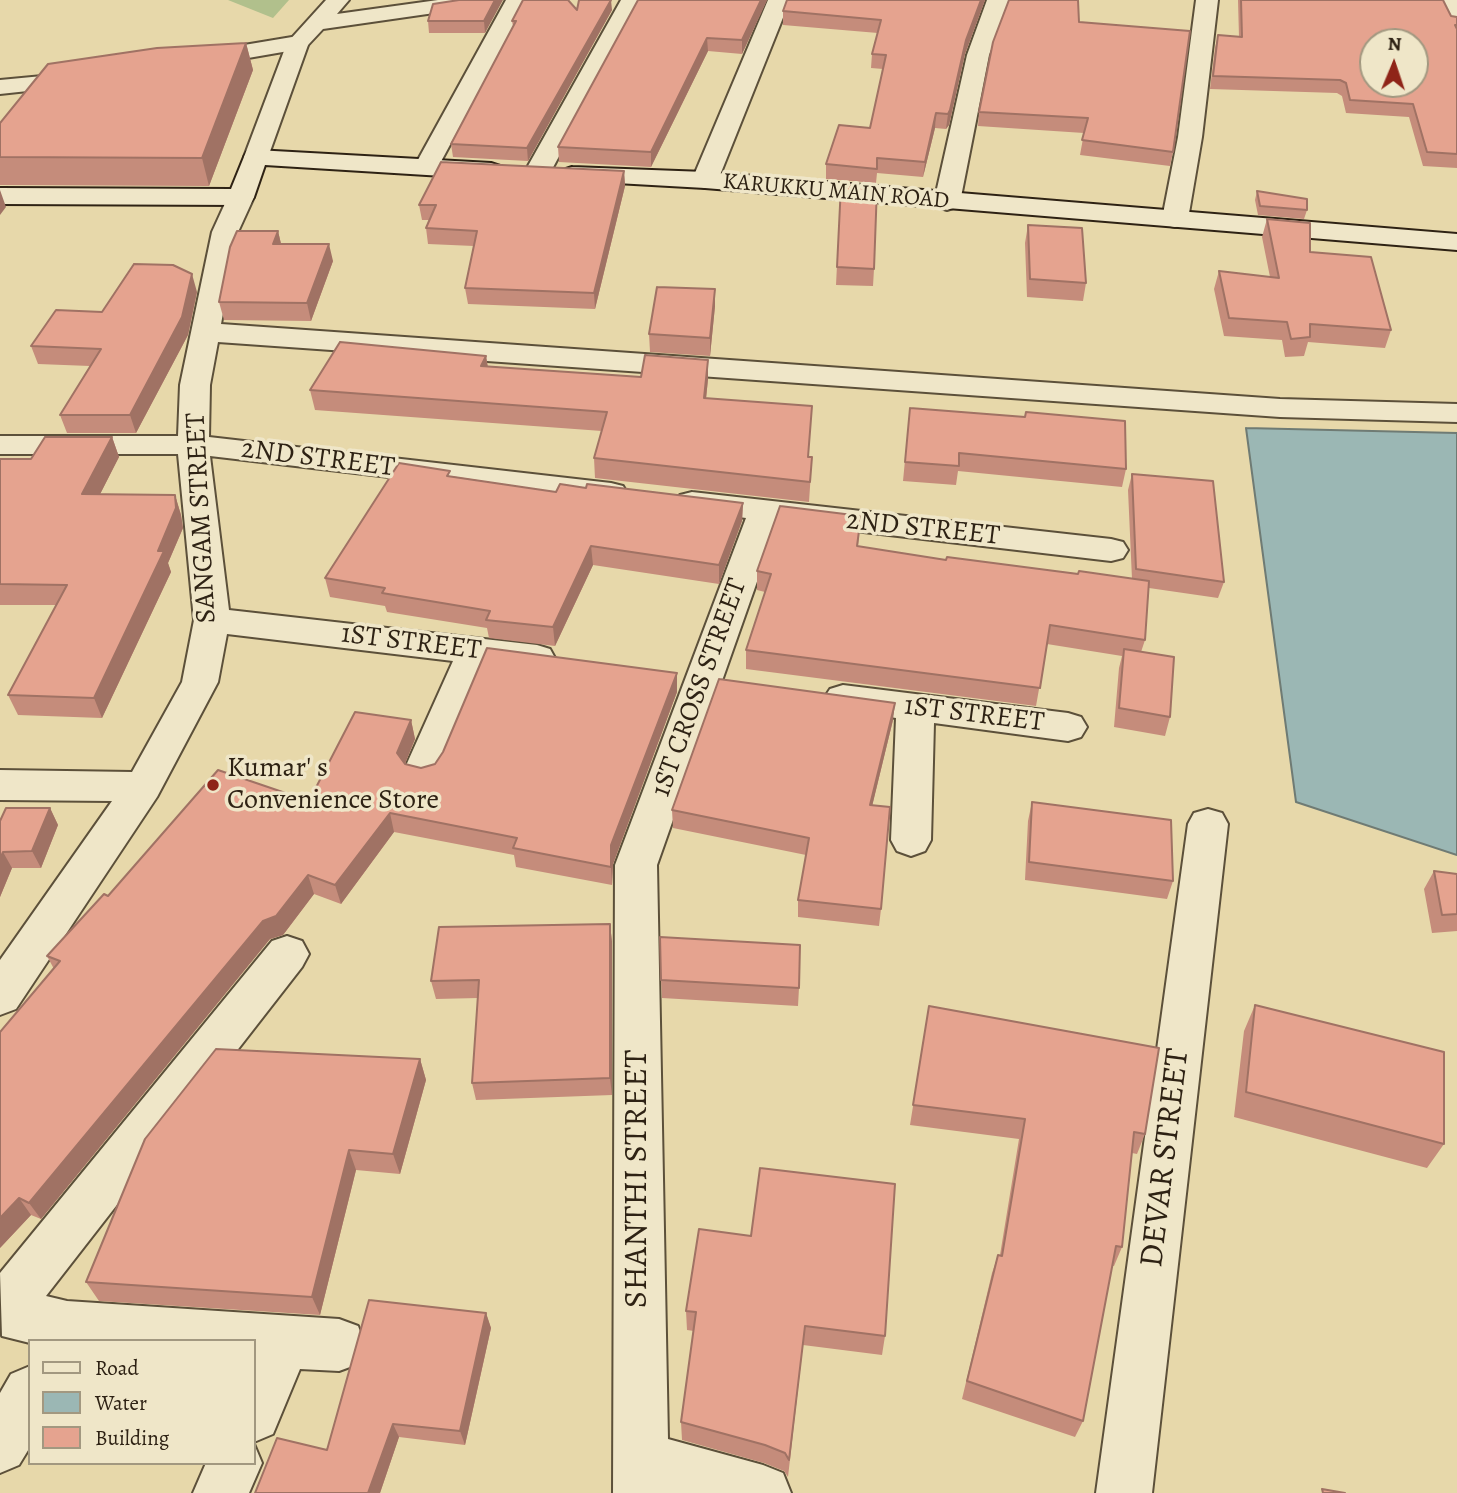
<!DOCTYPE html>
<html>
<head>
<meta charset="utf-8">
<style>
  body { margin:0 }
  #map { position:relative; width:1457px; height:1493px; overflow:hidden; background:#e7d8aa; font-family:Alegreya,serif }
  canvas { display:block }
  .legend { position:absolute; left:28px; top:1339px; width:228px; height:126px; box-sizing:border-box; background:#efe6c8; border:2px solid #a29880; margin:0; padding:9px 12px; list-style:none; font-size:21px; color:#2e2214 }
  .legend li { display:flex; align-items:center; gap:14px; height:35px }
  .legend b { width:35px; border:2px solid #a29880 }
  .north { position:absolute; left:1359px; top:28px; width:70px; height:70px; box-sizing:border-box; background:#efe6c8; border:2px solid #a29880; border-radius:50%; rotate:2deg; font-size:19px; font-weight:700; line-height:28px; text-align:center; color:#2e2214 }
  .north::after { content:''; display:block; margin:auto; width:24px; height:32px; background:#8f2418; clip-path:polygon(50% 0,100% 100%,50% 72%,0 100%) }
</style>
</head>
<body>
<div id="map">
<canvas width="1457" height="1493"></canvas>
<ul class="legend">
<li><b style="height:9px;background:#efe6c8"></b>Road</li>
<li><b style="height:19px;background:#9bb7b4"></b>Water</li>
<li><b style="height:19px;background:#e5a38f"></b>Building</li>
</ul>
<div class="north">N</div>
</div>
<script>
const g = document.querySelector('canvas').getContext('2d');
g.lineJoin = 'round';
function fillPath(path, color) {
  g.fillStyle = color;
  g.fill(path, 'evenodd');
}
function shape(rows) {
  const path = new Path2D();
  for (const r of rows) {
    path.moveTo(r[0], r[1]);
    for (let i = 2; i < r.length; i += 2) path.lineTo(r[i], r[i + 1]);
  }
  return path;
}
function strokePath(path, color, width, dash) {
  g.strokeStyle = color;
  g.lineWidth = width;
  g.lineCap = dash ? 'butt' : 'round';
  g.setLineDash(dash || []);
  g.stroke(path);
}
function write(font, color, halo, rows, align = 'center') {
  g.font = font + ' Alegreya,serif';
  g.lineWidth = 7;
  g.setLineDash([]);
  g.textBaseline = 'middle';
  g.strokeStyle = halo;
  g.fillStyle = color;
  for (const [text, x, y, turn = 0] of rows) {
    g.save();
    g.translate(x, y);
    g.rotate((+turn || 0) * Math.PI / 180);
    g.textAlign = isNaN(turn) ? turn : align;
    if (halo) g.strokeText(text, 0, 0);
    g.fillText(text, 0, 0);
    g.restore();
  }
}
fillPath(shape([
  [228,0,289,0,273,18]
]), '#b1c08c');
const water = shape([
  [1246,428,1457,433,1457,855,1296,802,1246,428]
]);
fillPath(water, '#9bb7b4');
strokePath(water, '#6f7b74', 2);
const minor = shape([
  [506,0,528,0,438,167,435,172,426,174,417,172,414,167,506,0],
  [621,0,643,0,550,173,546,178,537,181,528,178,524,173,621,0],
  [768,0,790,0,718,180,714,185,705,188,696,185,692,180,768,0],
  [987,0,1009,0,989,55,960,202,956,207,947,210,938,207,934,202,967,55,987,0],
  [1196,0,1218,0,1202,137,1188,219,1184,225,1175,227,1166,225,1162,219,1178,137,1196,0],
  [1436,0,1457,0,1457,28,1449,27,1436,0],
  [298,36,306,38,309,43,306,48,196,67,188,65,185,60,188,55,196,53,298,36],
  [85,72,93,74,96,79,93,84,0,94,0,80,85,72],
  [241,189,250,192,254,197,238,232,221,324,1280,399,1457,404,1457,422,1280,417,218,342,210,385,209,437,611,483,623,486,627,493,623,500,611,503,210,456,229,610,537,645,550,649,555,658,550,667,537,671,488,665,444,770,438,780,424,784,410,780,404,770,453,661,227,634,218,682,157,797,16,1009,0,1015,0,960,112,801,0,800,0,770,132,772,182,682,194,620,178,454,0,454,0,436,178,436,180,385,212,232,228,197,232,192,241,189],
  [692,492,1111,539,1123,542,1128,550,1123,558,1111,561,778,522,657,865,668,1439,763,1465,783,1473,791,1493,613,1493,615,865,746,518,680,509,676,502,680,495,692,492],
  [843,685,1068,713,1081,717,1087,727,1081,737,1068,741,934,723,931,840,925,851,911,856,897,851,891,840,896,718,830,707,824,698,830,689,843,685],
  [1208,809,1222,813,1228,824,1152,1493,1096,1493,1188,824,1194,813,1208,809],
  [287,936,302,941,309,954,302,967,46,1296,67,1301,339,1319,358,1326,365,1345,358,1364,339,1371,300,1369,273,1434,254,1442,254,1341,30,1341,30,1343,2,1336,0,1273,272,941,287,936],
  [30,1366,30,1447,19,1465,0,1473,0,1393,11,1374,30,1366],
  [254,1444,262,1463,249,1493,193,1493,206,1463,254,1463,254,1444]
]);
const tertiary = shape([
  [326,0,349,0,337,14,438,0,494,0,490,4,483,6,323,29,308,45,268,157,265,162,256,164,247,162,244,157,287,43,326,0]
]);
const secondary = shape([
  [256,150,491,163,500,166,504,171,500,176,491,179,265,165,254,197,250,202,241,205,0,204,0,188,231,189,244,157,247,152,256,150],
  [572,167,705,172,1457,234,1457,250,705,188,563,180,559,175,563,170,572,167]
]);
strokePath(minor, '#5c503a', 4);
strokePath(tertiary, '#5c503a', 4);
strokePath(secondary, '#2e2214', 4);
fillPath(minor, '#efe6c8');
fillPath(tertiary, '#efe6c8');
fillPath(secondary, '#efe6c8');
fillPath(shape([
  [495,0,485,33,429,33,428,21],
  [638,0,767,0,742,54,708,51,651,167,559,162,558,147],
  [985,0,965,54,949,125,946,129,935,128,923,177,877,173,876,183,826,179,826,164,870,128,883,69,871,68,872,54,878,33,783,25,783,11],
  [1238,0,1443,0,1451,16,1457,17,1457,168,1423,166,1409,117,1346,113,1342,96,1337,93,1210,89,1215,48,1218,35,1239,37],
  [577,10,612,10,528,161,453,157,451,144,513,26,512,21],
  [1079,22,1173,152,1170,166,1080,155,1084,133,978,126,979,112],
  [246,43,253,70,209,186,0,185,0,123],
  [624,171,625,186,595,309,468,304,465,288,474,246,428,244,426,228,429,220,422,220,419,205],
  [841,185,874,269,873,286,836,285],
  [1257,191,1307,210,1304,219,1258,215,1255,200],
  [1267,219,1310,252,1391,330,1385,348,1308,342,1304,356,1285,357,1282,340,1224,336,1214,289,1219,271,1270,277,1262,237],
  [1028,225,1086,283,1083,301,1027,297,1025,243],
  [278,231,281,244,333,261,311,321,224,320,219,302],
  [715,289,715,306,710,356,650,352,649,334],
  [197,292,188,335,136,433,67,433,60,415,90,366,38,364,31,346,102,312],
  [486,356,488,367,641,377,708,379,706,399,808,457,812,457,809,502,595,478,594,458,602,431,315,410,310,390],
  [910,408,1126,469,1122,487,958,471,956,485,903,481],
  [112,437,119,457,100,494,175,495,181,515,183,528,168,563,171,572,102,718,18,715,8,695,56,605,0,605,0,459,31,459],
  [1132,474,1224,582,1218,598,1149,588,1145,640,1141,652,1170,717,1165,736,1114,727,1119,668,1122,656,1047,644,1036,706,746,669,746,650,765,592,757,590,757,571,859,535,858,546,946,560,1132,579,1128,490],
  [451,476,556,492,586,488,743,503,742,521,719,584,593,565,555,646,489,638,487,628,387,612,385,606,330,597,325,578],
  [677,673,677,692,613,864,612,885,516,867,514,855,394,832,341,904,314,894,283,935,270,939,41,1219,31,1215,0,1248,54,969,47,956,108,896,309,801,411,720,415,739,405,764,421,768,435,764],
  [893,720,872,806,881,909,879,926,798,917,798,900,806,855,673,828,672,810],
  [1032,802,1173,881,1167,899,1025,880,1028,821],
  [50,808,58,825,41,868,12,868,0,897,0,821],
  [1434,871,1457,874,1457,931,1432,933,1424,889],
  [610,924,612,942,612,1095,476,1100,472,1083,478,998,436,999,431,981],
  [661,980,799,988,798,1006,662,998],
  [1255,1005,1444,1144,1427,1168,1234,1117,1244,1031],
  [929,1006,1145,1134,1137,1154,1132,1153,1122,1247,1114,1266,1112,1266,1083,1421,1075,1437,962,1399,992,1273,998,1255,1000,1255,1019,1139,910,1125],
  [420,1059,426,1080,400,1174,356,1170,320,1315,99,1301,86,1282],
  [686,1311,885,1336,882,1355,803,1345,788,1477,784,1471,764,1463,682,1440,681,1422,694,1331,687,1330],
  [486,1313,491,1328,465,1445,399,1437,380,1493,255,1493,327,1450]
]), '#c58c7b');
fillPath(shape([
  [495,0,503,0,485,33,484,21],
  [611,0,612,10,528,161,527,148],
  [761,0,767,0,742,54,742,40],
  [981,0,985,0,965,54,949,125,946,129,948,114,966,40],
  [707,38,708,51,651,167,651,152],
  [246,43,253,70,209,186,202,158],
  [936,113,935,128,923,177,925,162],
  [624,171,625,186,595,309,594,293],
  [0,190,6,207,0,215],
  [278,231,282,248,273,244],
  [329,244,333,261,311,321,307,303],
  [192,274,197,292,188,335,136,433,130,415],
  [715,289,715,306,710,356,710,338],
  [486,356,489,376,481,366],
  [708,360,708,379,704,418,704,398],
  [112,437,119,457,90,514,82,494],
  [175,495,181,515,183,528,168,563,171,572,102,718,94,698],
  [743,503,742,521,719,584,719,565],
  [591,546,593,565,555,646,553,627],
  [677,673,677,692,613,864,612,885,611,867,611,845],
  [895,703,893,720,868,823,870,805],
  [411,720,415,739,402,771,397,753],
  [50,808,58,825,41,868,32,851],
  [390,813,394,832,341,904,335,885],
  [3,852,12,868,0,897,0,859],
  [308,875,314,894,283,935,270,939,41,1219,29,1203,263,921],
  [610,924,612,942,612,1095,610,1078],
  [420,1059,426,1080,400,1174,393,1154],
  [349,1150,356,1170,320,1315,312,1297],
  [19,1198,31,1215,0,1248,0,1218],
  [486,1313,491,1328,465,1445,460,1431],
  [393,1424,399,1437,380,1493,368,1493]
]), '#a07264');
const building = shape([
  [459,0,495,0,484,21,428,21,433,4,459,0],
  [523,0,568,0,577,10,579,0,611,0,527,148,451,144,516,21,512,21,523,0],
  [638,0,761,0,742,40,707,38,651,152,558,147,638,0],
  [787,0,981,0,966,40,950,110,948,114,936,113,925,162,877,158,877,169,826,164,839,125,870,128,886,55,872,54,881,20,783,11,787,0],
  [1009,0,1078,0,1079,22,1190,31,1173,152,1082,140,1088,118,979,112,993,42,1009,0],
  [1241,0,1443,0,1451,16,1457,17,1457,25,1455,25,1457,29,1457,154,1427,152,1413,104,1350,100,1346,83,1340,80,1213,76,1218,35,1242,37,1241,0],
  [1373,42,1415,42,1415,84,1373,84,1373,42],
  [246,43,202,158,0,157,0,123,48,64,157,48,246,43],
  [441,162,624,171,594,293,465,288,477,231,426,228,436,205,419,205,441,162],
  [841,185,877,187,874,269,837,267,841,185],
  [1257,191,1307,199,1307,210,1260,206,1257,191],
  [1267,219,1310,223,1310,252,1371,257,1391,330,1310,324,1310,337,1291,339,1287,322,1229,318,1219,271,1279,278,1267,219],
  [1028,225,1082,228,1086,283,1030,279,1028,225],
  [237,231,278,231,273,244,329,244,307,303,219,302,230,247,237,231],
  [134,264,173,265,192,274,182,317,130,415,60,415,101,349,31,346,56,310,102,312,134,264],
  [657,287,715,289,710,338,649,334,657,287],
  [340,342,486,356,481,366,641,377,645,355,708,360,704,398,812,406,808,457,812,457,810,482,594,458,607,412,310,390,340,342],
  [910,408,1025,417,1026,412,1125,421,1126,469,959,453,959,466,905,462,910,408],
  [45,437,112,437,82,494,175,495,176,508,158,551,164,551,94,698,8,695,67,585,0,584,0,459,31,459,45,437],
  [399,463,450,471,447,476,556,492,560,484,586,488,587,484,743,503,719,565,591,546,553,627,486,620,490,611,382,593,385,588,325,578,399,463],
  [1132,474,1213,481,1224,582,1136,569,1132,474],
  [780,506,861,516,857,546,946,560,947,557,1078,574,1079,571,1149,581,1145,640,1050,625,1040,688,746,650,771,574,757,571,780,506],
  [487,648,677,673,611,845,611,867,513,848,517,838,390,813,335,885,308,875,276,916,263,921,29,1203,19,1198,0,1218,0,1032,60,961,47,956,104,894,108,896,218,770,309,801,355,712,411,720,397,753,405,764,421,768,435,764,443,752,487,648],
  [1124,649,1174,657,1170,717,1119,708,1124,649],
  [719,679,895,703,870,805,890,807,881,909,798,900,809,838,672,810,719,679],
  [1032,802,1171,820,1173,881,1029,862,1032,802],
  [6,808,50,808,32,851,3,852,0,859,0,821,6,808],
  [1434,871,1457,874,1457,914,1442,915,1434,871],
  [610,924,610,1078,472,1083,479,980,431,981,439,927,610,924],
  [660,937,800,945,799,988,661,980,660,937],
  [1255,1005,1444,1052,1444,1144,1246,1092,1255,1005],
  [929,1006,1159,1048,1145,1134,1134,1132,1122,1247,1116,1246,1083,1421,967,1381,998,1255,1002,1256,1025,1119,913,1105,929,1006],
  [216,1049,420,1059,393,1154,349,1150,312,1297,86,1282,145,1139,216,1049],
  [760,1168,895,1184,885,1336,805,1326,789,1460,785,1453,765,1445,681,1422,696,1312,686,1311,699,1229,751,1236,760,1168],
  [369,1300,486,1313,460,1431,393,1424,368,1493,255,1493,277,1438,327,1450,369,1300],
  [1322,1489,1345,1493,1323,1493,1322,1489]
]);
fillPath(building, '#e5a38f');
strokePath(building, '#a07264', 2);
for (const [x, y, r, color] of [
  [213,785,7,"#8f2418"]
]) {
  const dot = new Path2D();
  dot.arc(x, y, r, 0, 2 * Math.PI);
  g.fillStyle = color;
  g.fill(dot);
  strokePath(dot, '#efe6c8', 2.5);
}
write('23px', '#2e2214', '#efe6c8', [
  ["KARUKKU MAIN ROAD",836,192,5]
]);
write('28px', '#2e2214', '#efe6c8', [
  ["2ND STREET",318,459,7],
  ["SANGAM STREET",202,518,-93],
  ["2ND STREET",923,529,6],
  ["1ST STREET",411,643,7],
  ["1ST CROSS STREET",700,688,-70],
  ["1ST STREET",974,715,7]
]);
write('28px', '#2e2214', '#efe6c8', [
  ["Kumar' s",227,769],
  ["Convenience Store",227,801]
], 'left');
write('33px', '#2e2214', '#efe6c8', [
  ["DEVAR STREET",1166,1158,-83],
  ["SHANTHI STREET",638,1179,-90]
]);
</script>
</body>
</html>
